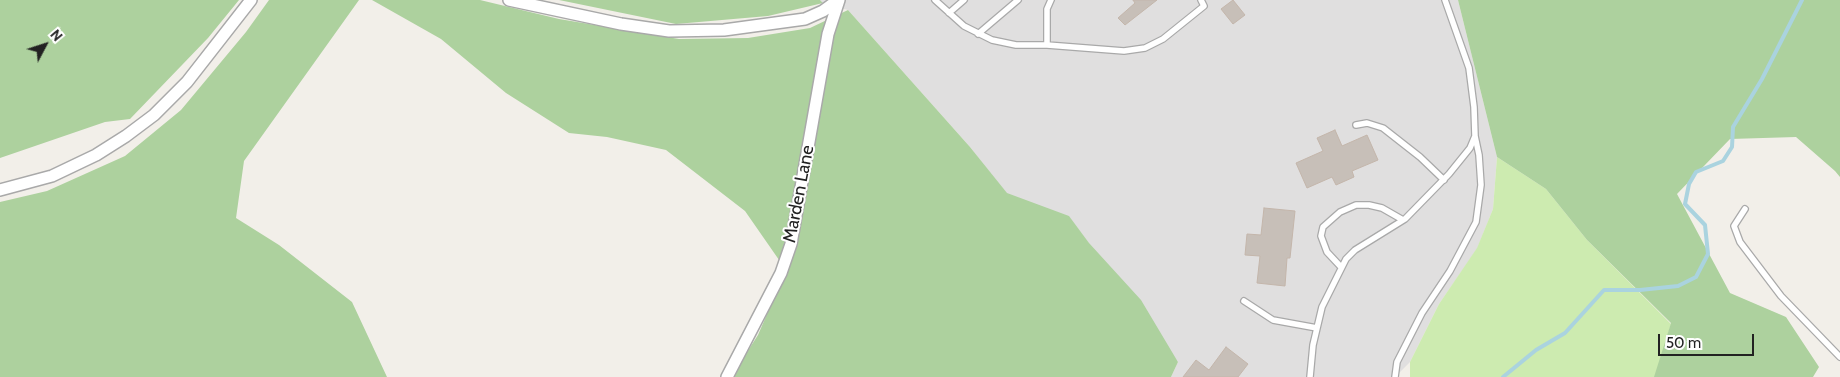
<!DOCTYPE html>
<html>
<head>
<meta charset="utf-8">
<style>
  body { margin:0 }
  #map { position:relative; width:1840px; height:377px; overflow:hidden; background:#f2efe9; font-family:Cabin,sans-serif }
  canvas { display:block }
  .north { position:absolute; left:20px; top:20px; width:50px; height:50px; -webkit-text-stroke:4px #fff; paint-order:stroke; rotate:50deg; font-size:14px; font-weight:700; line-height:20px; text-align:center; color:#222 }
  .north::after { content:''; display:block; margin:auto; width:18px; height:22px; background:#222; clip-path:polygon(50% 0,100% 100%,50% 72%,0 100%) }
  .scale { position:absolute; left:1658px; top:334px; width:96px; height:22px; box-sizing:border-box; border:2px solid #222; border-top:0; padding-left:6px; font-size:15px; line-height:18px; white-space:nowrap; color:#222; -webkit-text-stroke:4px #fff; paint-order:stroke }
</style>
</head>
<body>
<div id="map">
<canvas width="1840" height="377"></canvas>
<div class="north">N</div>
<div class="scale">50 m</div>
</div>
<script>
const g = document.querySelector('canvas').getContext('2d');
g.lineJoin = 'round';
function fillPath(path, color) {
  g.fillStyle = color;
  g.fill(path, 'evenodd');
}
function shape(rows) {
  const path = new Path2D();
  for (const r of rows) {
    path.moveTo(r[0], r[1]);
    for (let i = 2; i < r.length; i += 2) path.lineTo(r[i], r[i + 1]);
  }
  return path;
}
function strokePath(path, color, width, dash) {
  g.strokeStyle = color;
  g.lineWidth = width;
  g.lineCap = dash ? 'butt' : 'round';
  g.setLineDash(dash || []);
  g.stroke(path);
}
function write(font, color, halo, rows, align = 'center') {
  g.font = font + ' Cabin,sans-serif';
  g.lineWidth = 4;
  g.setLineDash([]);
  g.textBaseline = 'middle';
  g.strokeStyle = halo;
  g.fillStyle = color;
  for (const [text, x, y, turn = 0] of rows) {
    g.save();
    g.translate(x, y);
    g.rotate((+turn || 0) * Math.PI / 180);
    g.textAlign = isNaN(turn) ? turn : align;
    if (halo) g.strokeText(text, 0, 0);
    g.fillText(text, 0, 0);
    g.restore();
  }
}
fillPath(shape([
  [820,0,1458,0,1497,157,1493,209,1477,249,1439,304,1410,362,1395,377,1171,377,1178,362,1069,217,1007,194,970,147,848,10,823,3]
]), '#e0dfdf');
fillPath(shape([
  [1497,157,1546,189,1587,240,1671,324,1655,377,1410,377,1410,362,1439,304,1477,248,1493,209]
]), '#cdebb0');
fillPath(shape([
  [0,0,239,0,208,38,130,119,105,122,0,158],
  [269,0,359,0,244,161,236,218,279,245,352,302,387,377,0,377,0,202,47,191,125,156,181,110,246,32],
  [372,0,480,0,559,19,679,39,748,38,810,28,848,10,970,147,1007,193,1069,216,1089,243,1141,300,1178,362,1171,377,731,377,758,335,786,270,745,211,666,150,607,137,569,133,506,93,441,39],
  [559,0,820,0,823,3,768,16,676,24],
  [1458,0,1840,0,1840,177,1835,171,1796,137,1730,139,1677,194,1730,293,1786,317,1819,367,1813,377,1654,377,1671,323,1587,240,1546,189,1497,157]
]), '#add19e');
strokePath(shape([
  [1503,377,1536,350,1565,333,1604,290,1640,290,1678,286,1696,277,1708,254,1705,225,1685,204,1689,184,1696,172,1723,161,1732,147,1733,127,1762,79,1802,0]
]), '#aad3df', 4);
const building = shape([
  [1133,0,1157,0,1125,25,1118,18,1135,3,1133,0],
  [1233,0,1245,15,1233,24,1221,9,1233,0],
  [1335,130,1342,146,1367,135,1378,160,1352,171,1354,177,1336,185,1332,177,1307,188,1296,163,1323,151,1317,138,1335,130],
  [1264,208,1295,211,1290,258,1287,258,1285,286,1257,283,1260,256,1245,255,1247,234,1261,235,1264,208],
  [1226,347,1248,364,1238,377,1183,377,1196,360,1209,370,1226,347]
]);
fillPath(building, '#c7bfb8');
strokePath(building, '#c4b6ab', 1);
const service = shape([
  [935,0,964,26,992,40,1016,45,1047,45,1124,51,1145,48,1163,39,1204,6,1201,0],
  [949,13,964,0],
  [978,34,1018,0],
  [1047,45,1047,9,1051,0],
  [1356,125,1367,123,1383,128,1420,157,1444,180],
  [1745,209,1734,226,1740,242,1781,296,1840,357],
  [1341,267,1327,252,1321,236,1323,227,1340,212,1356,205,1369,205,1382,208,1403,220],
  [1244,301,1273,320,1317,328],
  [1310,377,1313,345,1322,307,1346,259,1355,250,1405,219,1449,174,1470,148,1475,136,1474,107,1469,68,1445,0],
  [1395,377,1397,362,1422,313,1450,271,1476,222,1481,185,1479,155,1475,136]
]);
const minor = shape([
  [509,0,621,24,669,31,724,30,805,19,823,11,838,0],
  [0,190,52,176,96,155,126,136,154,115,187,82,251,0],
  [727,377,781,273,791,244,828,34,839,0]
]);
strokePath(service, '#a9a9a9', 8);
strokePath(minor, '#a9a9a9', 14);
strokePath(service, '#fff', 5.5);
strokePath(minor, '#fff', 11);
write('18px', '#222', '#fff', [
  ["Marden Lane",799,194,-79]
]);
</script>
</body>
</html>
